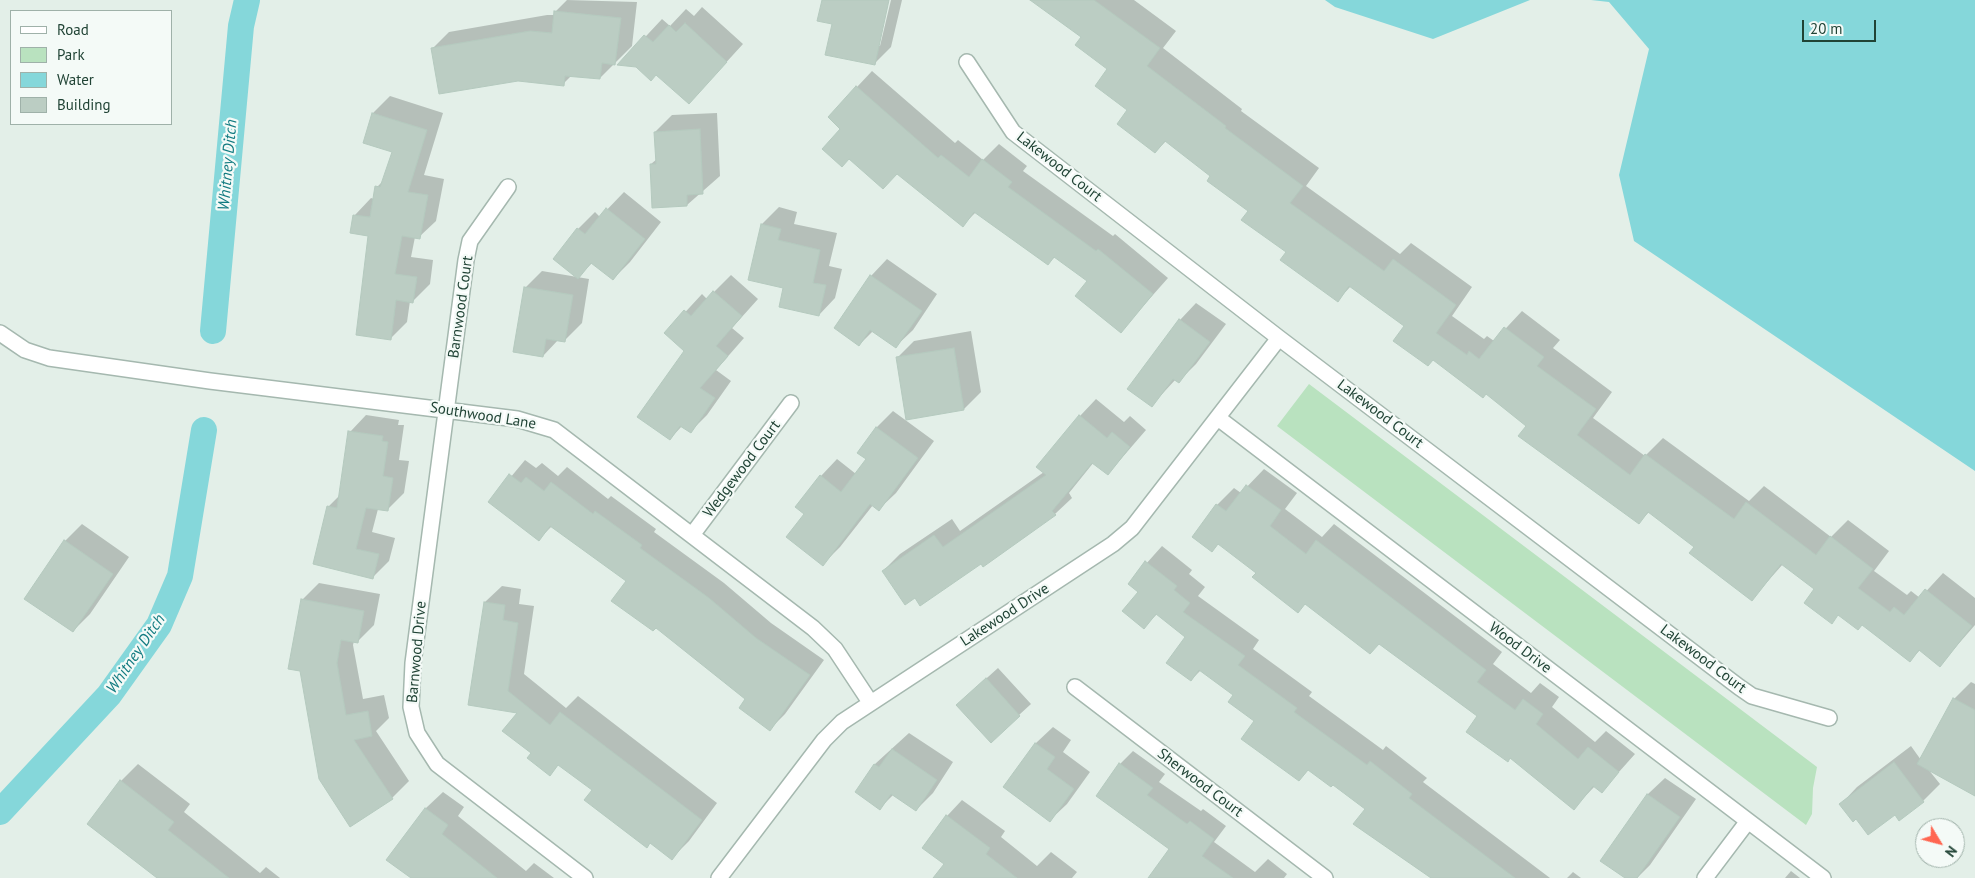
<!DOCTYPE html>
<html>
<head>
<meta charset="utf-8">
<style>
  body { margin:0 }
  #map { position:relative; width:1975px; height:878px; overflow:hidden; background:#e3efe8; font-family:"PT Sans",sans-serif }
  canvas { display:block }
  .legend { position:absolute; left:10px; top:10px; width:162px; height:115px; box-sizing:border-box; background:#f4faf7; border:1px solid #9fb1a9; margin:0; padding:6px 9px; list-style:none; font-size:15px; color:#204335 }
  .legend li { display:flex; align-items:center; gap:10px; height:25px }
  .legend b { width:25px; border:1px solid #9fb1a9 }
  .north { position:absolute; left:1915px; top:818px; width:50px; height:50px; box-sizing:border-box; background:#f4faf7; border:1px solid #9fb1a9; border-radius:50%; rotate:127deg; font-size:14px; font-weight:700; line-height:20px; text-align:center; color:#204335 }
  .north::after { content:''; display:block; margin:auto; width:18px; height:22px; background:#ff6651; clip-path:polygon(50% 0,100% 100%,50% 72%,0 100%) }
  .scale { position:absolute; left:1802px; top:20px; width:74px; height:22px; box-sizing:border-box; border:2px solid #204335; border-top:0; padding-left:6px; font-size:15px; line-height:18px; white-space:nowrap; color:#204335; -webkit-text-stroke:4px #f4faf7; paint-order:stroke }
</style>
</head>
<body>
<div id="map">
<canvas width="1975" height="878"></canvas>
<ul class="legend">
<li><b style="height:6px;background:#fff"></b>Road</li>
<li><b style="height:14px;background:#b9e2bf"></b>Park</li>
<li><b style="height:14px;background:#85d7da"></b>Water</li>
<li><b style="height:14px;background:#bbcdc3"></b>Building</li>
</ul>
<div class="north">N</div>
<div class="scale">20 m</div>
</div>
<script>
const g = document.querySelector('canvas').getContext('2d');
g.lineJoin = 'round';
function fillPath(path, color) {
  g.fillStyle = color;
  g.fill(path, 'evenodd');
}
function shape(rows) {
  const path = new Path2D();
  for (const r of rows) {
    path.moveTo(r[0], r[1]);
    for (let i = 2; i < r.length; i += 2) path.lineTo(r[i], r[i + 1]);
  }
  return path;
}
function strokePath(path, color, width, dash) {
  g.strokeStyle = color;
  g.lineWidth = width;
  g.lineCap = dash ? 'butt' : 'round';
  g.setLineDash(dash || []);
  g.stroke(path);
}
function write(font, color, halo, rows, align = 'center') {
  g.font = font + ' "PT Sans",sans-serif';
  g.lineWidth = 4.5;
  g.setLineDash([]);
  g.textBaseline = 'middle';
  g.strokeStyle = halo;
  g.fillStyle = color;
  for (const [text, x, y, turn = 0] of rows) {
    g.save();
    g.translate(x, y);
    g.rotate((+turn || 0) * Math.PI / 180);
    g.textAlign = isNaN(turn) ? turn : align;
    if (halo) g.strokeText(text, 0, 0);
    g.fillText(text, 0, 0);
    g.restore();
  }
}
fillPath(shape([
  [1309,384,1817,767,1813,788,1812,814,1806,825,1277,426]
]), '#b9e2bf');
fillPath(shape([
  [1325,0,1530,0,1433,39,1335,7],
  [1591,0,1975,0,1975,471,1634,241,1619,175,1649,49,1609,2]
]), '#85d7da');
fillPath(shape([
  [567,0,637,2,632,46,600,78,572,75,563,84,432,49,449,32,547,15,555,15,555,12],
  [823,0,888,0,878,46,880,46,891,0,902,0,891,47,874,64,833,24],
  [1032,0,1134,0,1176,31,1163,48,1242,109,1241,111,1319,168,1306,186,1400,254,1411,243,1472,287,1452,316,1484,339,1487,336,1494,341,1522,311,1560,340,1553,348,1612,392,1593,418,1645,456,1663,438,1749,501,1764,486,1831,537,1848,520,1889,551,1874,571,1907,595,1911,591,1920,598,1943,573,1975,598,1975,625,1940,665,1920,650,1910,660,1863,624,1839,614,1831,622,1815,589,1783,564,1752,599,1696,547,1649,512,1639,522,1528,425,1406,325,1351,286,1338,300,1250,211,1212,176,1166,141,1155,152,1129,110,1109,68,1083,37],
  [702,7,743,44,689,103,656,74,636,66,620,64,662,19,670,26,686,9,694,16],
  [872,71,955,143,958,140,983,160,999,144,1027,166,1023,171,1113,236,1115,234,1168,278,1121,331,1089,281,1055,257,1047,264,976,212,963,225,842,129,857,87],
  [390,96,443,113,424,175,444,179,436,221,419,237,415,237,411,257,433,260,430,284,413,301,410,301,407,322,391,338,369,235,355,215,371,198,374,199,377,187,384,180,393,151,365,142,373,113],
  [717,113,720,176,687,205,651,164,657,159,655,132,672,115],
  [624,192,661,222,630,262,613,279,592,263,578,277,578,229,595,212,600,217],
  [779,207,797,212,794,224,837,233,829,266,842,269,835,298,819,315,785,287,762,224],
  [887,259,937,294,913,330,896,346,873,331,859,345,871,276],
  [542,271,589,279,582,323,565,340,559,339,543,356,525,288],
  [731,275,758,299,732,328,744,338,716,370,731,381,707,415,690,432,682,426,670,439,686,351,666,333,702,294,707,299],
  [1196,303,1226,324,1196,364,1179,381,1176,379,1152,405,1180,320],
  [971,331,981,392,964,409,907,418,897,358,914,341],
  [1096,399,1124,422,1130,416,1146,430,1108,474,1094,462,1069,493,1072,498,1055,514,982,562,915,596,883,571,900,554,952,519,960,531,1044,472,1080,416],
  [893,411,934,441,896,493,879,509,873,505,840,547,823,564,806,513,821,476,837,459,856,474,867,459,876,428],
  [366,415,399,420,398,425,404,425,399,460,409,461,404,493,387,510,378,509,372,532,395,538,389,561,372,578,328,507,340,495,350,432],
  [525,460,536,468,542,463,558,476,567,467,608,499,611,496,656,529,654,532,724,583,771,623,824,660,785,714,770,729,747,698,628,581,552,526,539,539,490,502],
  [1264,469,1297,493,1285,509,1322,537,1334,524,1502,652,1493,664,1531,693,1540,683,1559,697,1552,707,1595,742,1606,731,1635,754,1602,791,1595,786,1574,808,1511,757,1507,761,1479,716,1380,643,1306,603,1298,611,1258,572,1219,543,1212,551,1193,537,1217,505,1234,488,1241,493],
  [82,524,129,557,90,614,73,631,65,541],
  [1162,546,1192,570,1189,574,1205,587,1198,596,1259,640,1253,649,1312,692,1309,696,1383,750,1386,746,1427,778,1423,782,1550,878,1433,878,1366,809,1333,783,1309,769,1299,780,1235,694,1201,670,1191,680,1187,637,1157,614,1144,627,1140,592,1129,583],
  [319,583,380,594,374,625,357,642,354,641,353,645,363,699,384,695,389,718,376,731,409,781,392,798,350,825,302,600],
  [502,586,521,589,519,604,534,606,524,674,566,708,578,696,717,803,689,841,672,858,651,842,647,846,593,790,559,764,550,774,533,753,519,712,469,704,485,602],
  [998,668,1031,704,1019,715,969,694],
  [1971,682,1975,684,1975,794,1928,769,1940,784,1923,801,1895,814,1857,817,1841,804,1857,787,1911,746,1921,760,1954,699],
  [1053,727,1071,740,1063,752,1090,772,1067,804,1050,820,1004,787,1036,743],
  [909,733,953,762,933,793,916,810,893,795,880,808,857,792,875,764],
  [1133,751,1165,774,1159,782,1201,811,1203,809,1226,826,1214,842,1255,872,1268,859,1287,874,1284,878,1162,878,1171,848,1120,764],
  [138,764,190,804,184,812,260,873,266,867,280,878,159,878,89,824,121,781],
  [1665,778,1696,799,1650,865,1637,878,1628,878,1602,860,1648,794],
  [443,792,464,807,458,816,526,871,534,863,554,878,415,878,388,859,426,808],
  [962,800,1005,831,1001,837,1037,866,1051,852,1077,872,1072,878,946,878,947,816],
  [1791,871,1800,878,1785,878],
  [1573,872,1581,878,1567,878]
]), '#0003');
strokePath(shape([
  [213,331,241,26,247,0],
  [0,812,109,695,159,625,180,576,204,430]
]), '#85d7da', 26);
const building = shape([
  [822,0,889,0,875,65,825,55,832,24,817,21,822,0],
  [1030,0,1094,0,1160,48,1147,66,1226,126,1225,128,1303,186,1290,203,1384,271,1393,259,1456,305,1436,333,1467,355,1469,351,1479,359,1504,327,1544,357,1537,366,1596,409,1577,435,1630,475,1645,454,1734,519,1746,502,1816,555,1830,536,1873,569,1858,588,1890,612,1894,607,1904,615,1925,589,1972,626,1940,667,1919,650,1910,662,1862,625,1858,630,1838,615,1832,624,1804,603,1814,589,1781,564,1752,601,1689,553,1694,547,1648,512,1639,524,1518,436,1526,426,1486,394,1483,398,1433,360,1428,366,1393,341,1404,326,1349,286,1338,302,1280,260,1286,252,1241,220,1248,211,1207,181,1210,176,1165,141,1155,153,1117,124,1127,110,1095,86,1107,69,1075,45,1081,37,1030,0],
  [554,11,621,18,615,65,602,63,600,79,565,76,564,86,518,81,439,94,431,48,530,31,552,33,554,11],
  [685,23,727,62,689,104,656,75,651,81,636,67,617,65,644,35,653,42,669,25,676,32,685,23],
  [856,86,938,158,941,155,969,177,982,159,1012,182,1008,187,1096,251,1098,249,1153,294,1121,333,1075,296,1087,281,1054,257,1048,265,974,212,963,227,897,174,883,189,849,159,842,167,822,149,840,129,828,117,856,86],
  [372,113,427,130,408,192,428,195,420,239,402,236,395,274,417,277,413,303,396,300,391,340,356,335,368,236,350,233,353,215,370,217,375,186,380,187,392,152,363,143,372,113],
  [700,129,703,194,687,195,687,206,652,208,650,164,656,164,654,132,700,129],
  [606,208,645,239,613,280,591,263,578,279,553,259,577,228,585,234,606,208],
  [761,224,781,229,778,240,820,250,813,283,826,285,819,316,779,307,783,288,748,280,761,224],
  [870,275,922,311,896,348,870,330,859,346,834,328,870,275],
  [524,287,573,295,565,342,546,339,543,357,513,352,524,287],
  [713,291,742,316,716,346,728,356,700,388,715,398,691,433,680,426,670,440,637,417,684,351,664,333,684,310,691,316,713,291],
  [1179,319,1210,342,1179,383,1173,379,1152,407,1127,389,1179,319],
  [954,348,964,410,906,420,896,357,954,348],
  [1079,415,1107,438,1112,432,1130,447,1108,475,1092,463,1052,511,1056,515,983,567,981,564,920,606,915,598,905,605,882,571,934,535,943,547,1046,475,1036,467,1079,415],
  [876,427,918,458,879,511,870,504,823,566,786,537,804,514,795,507,820,475,841,492,866,459,857,453,876,427],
  [348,431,383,436,382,441,388,442,383,476,393,478,388,511,366,508,356,549,379,554,373,579,313,564,327,506,337,508,348,431],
  [509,474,521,483,526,477,544,491,551,482,593,514,595,511,642,545,640,548,709,598,756,638,810,675,770,731,739,708,745,699,656,628,653,631,611,601,626,581,550,526,539,541,488,502,509,474],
  [1246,485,1281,510,1270,526,1306,554,1316,540,1486,670,1477,682,1515,710,1523,699,1543,714,1536,724,1578,759,1588,747,1619,772,1602,793,1593,786,1574,810,1510,758,1508,762,1466,732,1477,716,1379,644,1370,654,1305,604,1298,613,1252,577,1256,573,1218,544,1212,552,1192,537,1216,504,1226,511,1246,485],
  [64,540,113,574,73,632,24,599,64,540],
  [1145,561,1177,586,1174,590,1190,603,1183,612,1245,656,1238,665,1297,708,1294,712,1367,765,1370,761,1412,794,1409,798,1515,878,1431,878,1353,824,1365,809,1333,785,1331,787,1308,770,1299,781,1241,739,1254,721,1228,702,1233,695,1199,670,1191,681,1166,663,1185,637,1156,614,1144,629,1122,611,1138,592,1128,584,1145,561],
  [301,599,364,611,358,643,341,640,337,663,346,715,368,711,372,736,354,740,393,799,350,827,319,779,300,671,288,669,301,599],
  [484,602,505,605,503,620,518,623,508,691,550,725,560,712,702,820,672,860,650,843,647,848,584,800,592,790,558,765,550,776,527,758,531,753,502,731,517,713,468,705,484,602],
  [986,678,1020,716,991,743,956,705,986,678],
  [1953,698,1975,710,1975,796,1917,764,1953,698],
  [1035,743,1055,757,1047,769,1074,789,1050,822,1003,787,1035,743],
  [892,749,937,780,916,811,891,794,880,810,855,792,874,764,879,767,892,749],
  [1894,762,1924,802,1899,821,1895,815,1868,835,1856,819,1853,822,1839,804,1894,762],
  [1119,763,1153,788,1147,795,1187,824,1190,821,1214,839,1202,856,1233,878,1148,878,1169,849,1096,796,1119,763],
  [120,780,174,822,168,830,229,878,157,878,87,824,120,780],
  [1647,794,1680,817,1637,878,1625,878,1600,861,1647,794],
  [425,808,448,825,442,834,497,878,411,878,386,860,425,808],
  [946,815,990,848,986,854,1017,878,933,878,944,864,922,848,946,815]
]);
fillPath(building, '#bbcdc3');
strokePath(building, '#b4c9be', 1);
const street = shape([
  [967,62,1013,132,1279,338,1739,687,1752,696,1829,718],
  [508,187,470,241,466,260,413,663,411,707,417,733,437,764,585,878],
  [0,333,25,350,49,358,210,381,517,419,554,430,813,628,835,649,870,702],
  [1218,418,1823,878],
  [692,535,791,403],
  [1075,687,1325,878],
  [719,878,824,740,842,722,1113,544,1132,528,1279,338],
  [1705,878,1748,821]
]);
strokePath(street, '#a5b8af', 18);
strokePath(street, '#fff', 15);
write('15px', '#204335', '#f4faf7', [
  ["Lakewood Court",1059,167,38],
  ["Barnwood Court",461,307,-82],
  ["Lakewood Court",1380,414,37],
  ["Southwood Lane",483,416,9],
  ["Wedgewood Court",742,469,-53],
  ["Lakewood Drive",1005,615,-33],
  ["Wood Drive",1520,648,37],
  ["Barnwood Drive",417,652,-85],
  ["Lakewood Court",1703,659,37],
  ["Sherwood Court",1200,783,37]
]);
write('italic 16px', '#127b81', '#f4faf7', [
  ["Whitney Ditch",228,165,-85],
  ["Whitney Ditch",136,654,-56]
]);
</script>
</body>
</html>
